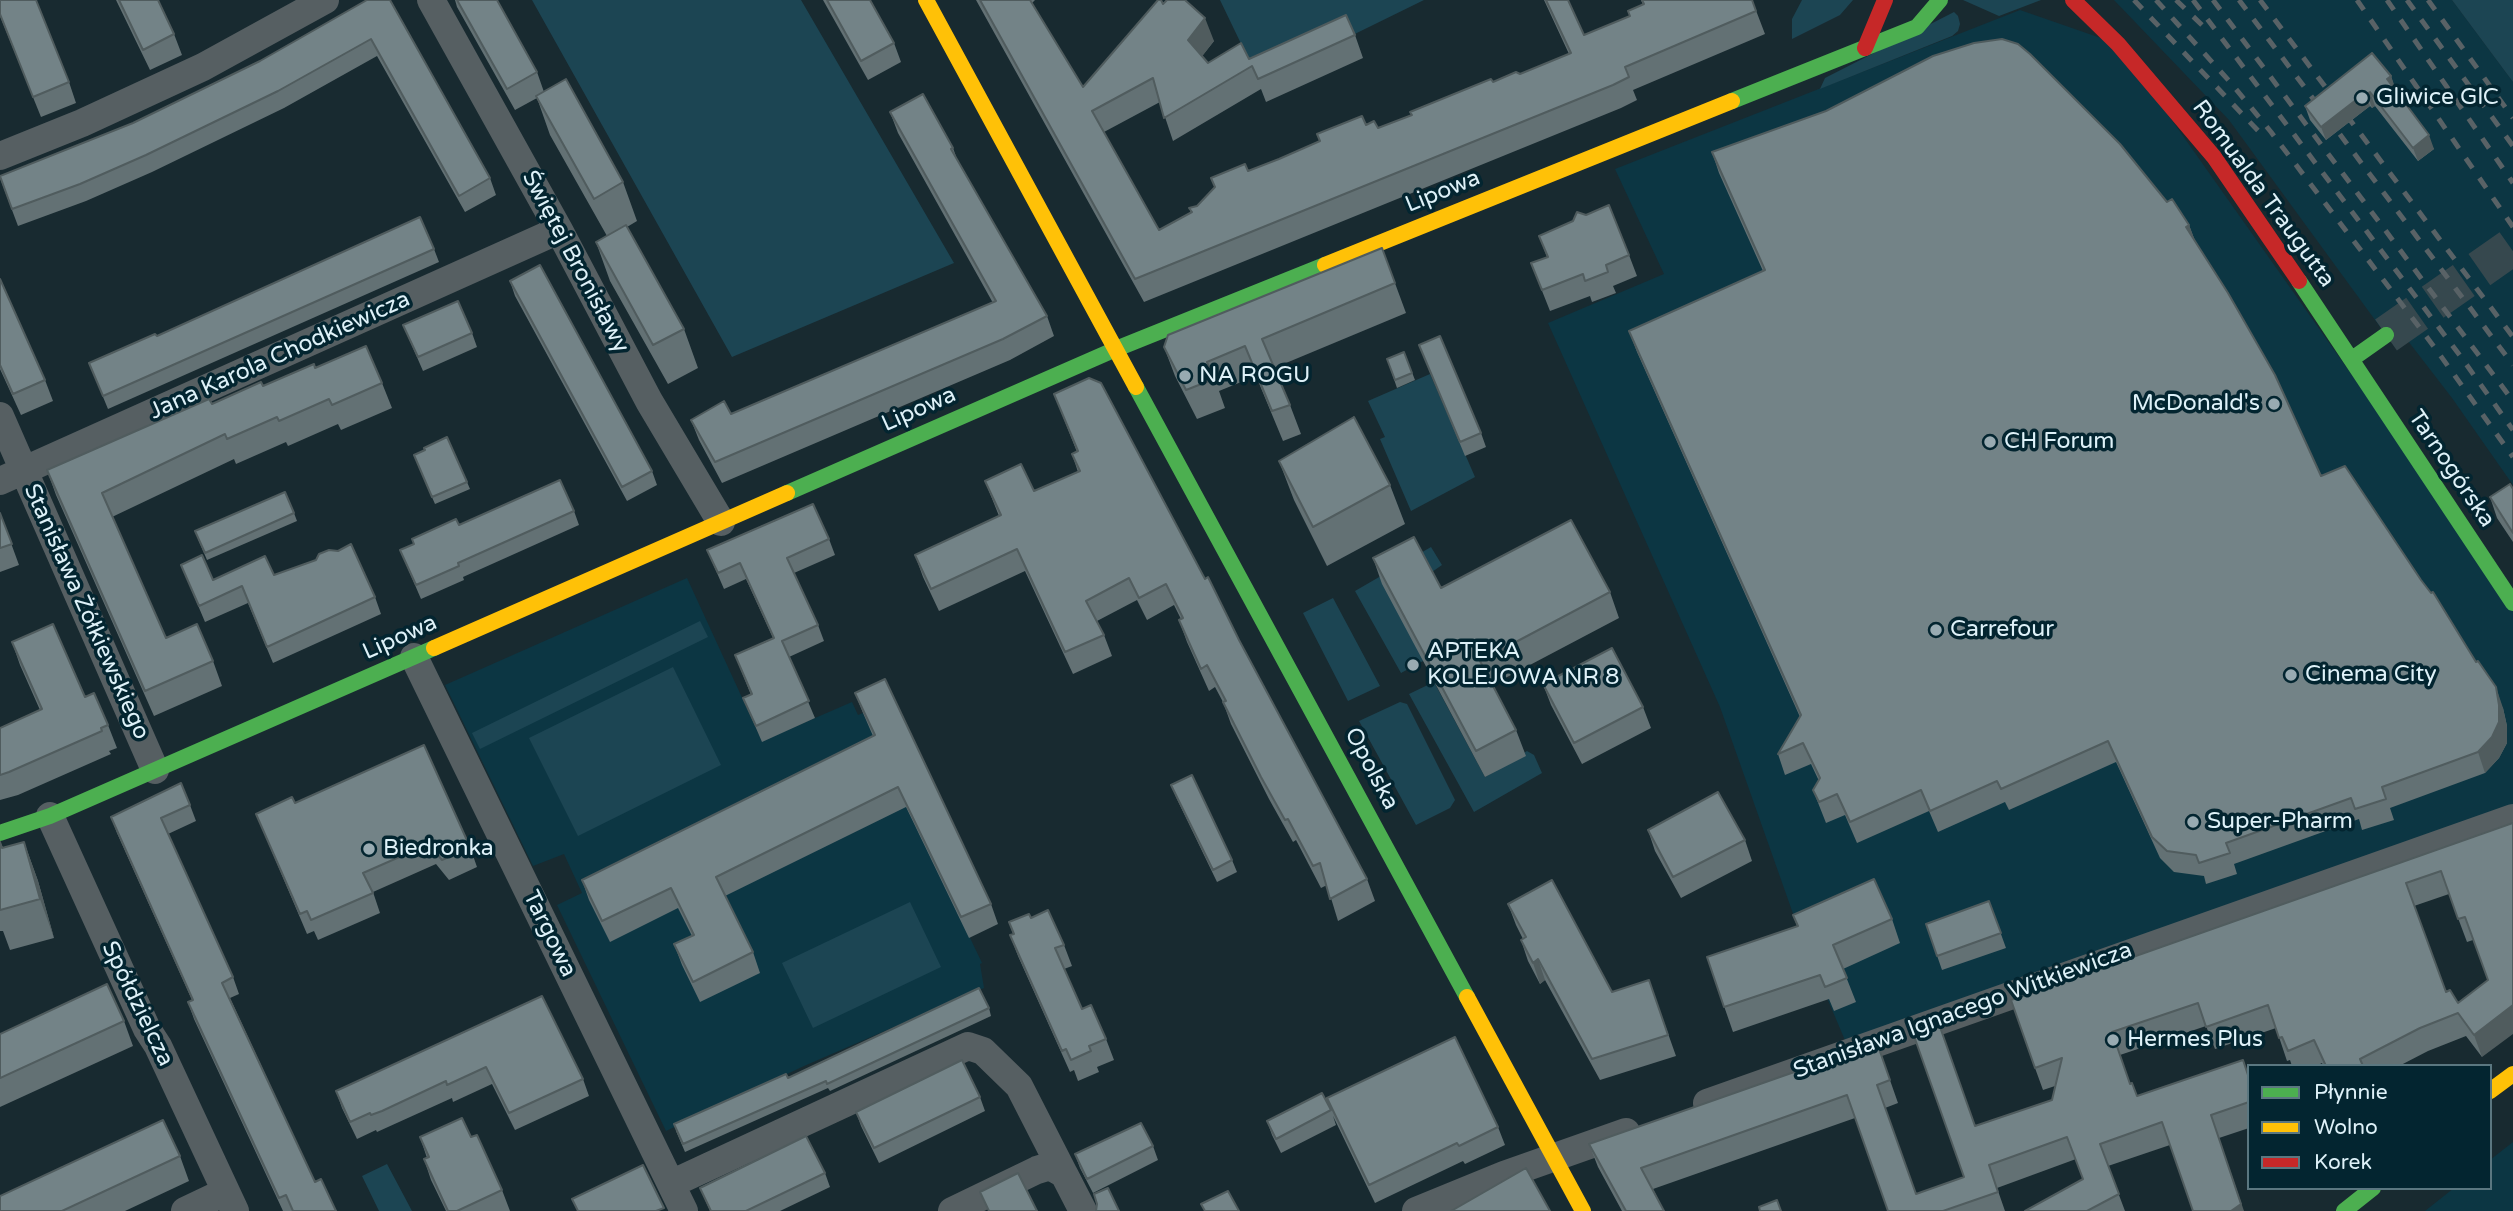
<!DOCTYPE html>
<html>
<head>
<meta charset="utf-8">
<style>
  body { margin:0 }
  #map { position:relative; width:2513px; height:1211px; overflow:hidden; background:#182a30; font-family:"Varela Round",sans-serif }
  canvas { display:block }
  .legend { position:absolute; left:2247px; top:1064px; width:245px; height:126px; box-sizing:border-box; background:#032530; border:2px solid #5b7780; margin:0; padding:9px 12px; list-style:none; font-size:21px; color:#def1f8 }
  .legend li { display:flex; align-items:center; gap:14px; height:35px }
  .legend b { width:35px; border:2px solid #5b7780 }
</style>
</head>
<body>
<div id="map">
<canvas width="2513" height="1211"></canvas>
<ul class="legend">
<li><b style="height:9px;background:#4caf50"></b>Płynnie</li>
<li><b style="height:9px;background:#ffc107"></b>Wolno</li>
<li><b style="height:9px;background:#c62828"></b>Korek</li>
</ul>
</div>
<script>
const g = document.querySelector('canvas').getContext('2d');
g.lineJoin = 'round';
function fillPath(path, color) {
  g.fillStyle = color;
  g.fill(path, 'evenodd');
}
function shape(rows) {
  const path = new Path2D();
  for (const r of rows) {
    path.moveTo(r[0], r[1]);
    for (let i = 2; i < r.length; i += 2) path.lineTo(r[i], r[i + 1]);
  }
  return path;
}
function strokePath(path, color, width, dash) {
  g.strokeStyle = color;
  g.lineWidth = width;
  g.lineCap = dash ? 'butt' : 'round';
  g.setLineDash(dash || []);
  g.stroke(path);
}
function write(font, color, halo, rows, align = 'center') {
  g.font = font + ' "Varela Round",sans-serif';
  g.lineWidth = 7;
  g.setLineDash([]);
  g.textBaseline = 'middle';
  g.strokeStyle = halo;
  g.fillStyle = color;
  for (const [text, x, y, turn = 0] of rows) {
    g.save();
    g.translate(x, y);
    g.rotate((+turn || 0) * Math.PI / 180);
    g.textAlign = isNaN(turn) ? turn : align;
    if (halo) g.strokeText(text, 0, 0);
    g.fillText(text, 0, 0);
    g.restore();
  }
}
fillPath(shape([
  [2114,0,2452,0,2513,82,2513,485,2452,398,2398,328,2386,335,2229,120],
  [2020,10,2118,44,2513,603,2513,806,1850,1052,1802,939,1720,707,1548,323,1664,274,1615,169],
  [687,578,762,741,852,702,858,715,863,713,982,963,980,964,984,988,804,1066,666,1131,557,905,582,893,564,854,533,866,445,685],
  [2513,1142,2513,1211,2425,1211,2454,1188,2490,1188,2490,1160]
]), '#0c3643');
fillPath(shape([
  [532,0,801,0,954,263,732,357],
  [1220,0,1424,0,1259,81],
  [1802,0,1853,0,1840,15,1792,39,1792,19],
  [1963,0,2041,0,1999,16],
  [2452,0,2513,0,2513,82],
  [1954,12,1958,16,1960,24,1958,31,1952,36,1820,89,1825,78],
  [1430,374,1475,477,1411,511,1380,439,1385,437,1368,401],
  [1431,547,1442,565,1429,574,1423,661,1401,673,1355,591],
  [1333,598,1380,686,1348,701,1303,613],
  [700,621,708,637,480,749,472,733],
  [673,667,721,765,578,836,529,738],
  [1434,682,1485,777,1527,751,1534,755,1542,773,1474,812,1409,694],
  [1400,702,1407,704,1455,800,1450,808,1416,825,1359,721],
  [910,902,941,967,813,1028,782,963],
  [387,1164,412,1211,379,1211,362,1176]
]), '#1c4553');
strokePath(shape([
  [2386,335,2513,246]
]), '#36484e', 38, [38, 19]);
strokePath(shape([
  [431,0,559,230,649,401,721,522],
  [0,156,82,123,203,67,325,0],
  [0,416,155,770],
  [0,481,559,230],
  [414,657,684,1211],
  [50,816,147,1029,158,1046,235,1211],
  [1707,1103,2513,818],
  [671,1184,968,1046,983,1051,1019,1086,1064,1174],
  [185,1211,225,1192],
  [952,1211,1037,1170,1050,1166,1064,1174,1083,1211],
  [1416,1211,1504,1175,1626,1132]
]), '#565f62', 28);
strokePath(shape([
  [1732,101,1917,27,1940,0],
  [2299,281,2513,603],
  [2352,359,2386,335],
  [1136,387,1467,997],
  [787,493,1116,349,1325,265],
  [0,833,50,816,434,648],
  [2344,1211,2373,1188]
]), '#4caf50', 16);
strokePath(shape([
  [926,0,1136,387],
  [1325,265,1732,101],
  [434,648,787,493],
  [1467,997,1583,1211],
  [2490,1091,2513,1074]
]), '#ffc107', 16);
strokePath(shape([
  [2073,0,2118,44,2214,157,2299,281],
  [1865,48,1885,0]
]), '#c62828', 16);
strokePath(shape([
  [2134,0,2264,137],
  [2156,0,2231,83,2271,132,2435,348,2513,457],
  [2176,0,2202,25],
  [2193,0,2461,357,2513,430],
  [2213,0,2513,401],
  [2239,0,2513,365],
  [2260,0,2513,337],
  [2357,0,2513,227],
  [2387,0,2513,183],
  [2407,0,2513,146],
  [2428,0,2513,118]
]), '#596266', 5, [12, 12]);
fillPath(shape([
  [0,0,69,82,76,103,41,117,0,16],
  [116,0,158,0,174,34,182,55,150,70],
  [367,0,490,178,496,195,465,212,377,56,284,108,152,172,86,201,18,226,0,178,133,123,198,92,260,61],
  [455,0,497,0,537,72,544,92,623,182,637,221,627,227,684,329,698,368,668,384,610,281,596,242,607,236,550,135,537,98,515,110,457,7],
  [823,0,870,0,894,43,901,62,868,80],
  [976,0,1035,0,1032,3,1083,87,1163,4,1214,41,1202,56,1208,63,1249,59,1355,35,1363,58,1266,102,1261,89,1173,141,1160,102,1104,132,1159,230,1191,213,1189,208,1197,206,1248,171,1366,125,1378,128,1493,82,1520,74,1569,54,1544,0,1568,0,1584,35,1630,16,1643,5,1641,0,1752,0,1765,34,1633,90,1637,100,1621,108,1144,302],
  [2391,76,2395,90,2434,149,2418,161,2375,106,2372,108,2370,106,2326,140,2310,120,2305,106],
  [890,112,953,148,957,159,1047,316,1054,336,1010,360,722,483,699,440,691,420,731,414,993,303,898,133],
  [1712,152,2167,202,2189,225,2195,241,2321,476,2503,708,2507,726,2507,743,2499,758,2485,773,2390,808,2394,820,2362,830,2359,819,2234,864,2237,874,2206,884,2204,876,2174,872,2160,858,2116,762,2009,810,2005,802,1938,832,1929,811,1857,843,1845,815,1826,823,1813,790,1819,781,1811,764,1785,775,1778,754,1800,717,1637,352,1629,331,1763,271,1719,173],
  [1539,236,1629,255,1637,276,1613,286,1616,293,1592,302,1590,296,1550,311,1531,263,1547,257],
  [1382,248,1406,313,1274,368,1290,405,1301,434,1283,441,1256,376,1219,391,1225,408,1197,419,1175,376,1164,347],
  [434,249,439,262,108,409,89,363,157,336],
  [0,279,45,380,53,401,21,415,0,369],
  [510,281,652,471,657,485,627,501,515,296],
  [403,325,472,333,477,347,423,371],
  [1419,345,1481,433,1486,447,1465,456],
  [1404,352,1415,380,1397,388,1387,359],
  [315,368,382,383,392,408,341,430,338,424,288,446,286,442,236,464,234,459,112,517,166,638,213,661,222,686,154,716,56,495,47,470,212,404],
  [1054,394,1239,640,1367,879,1375,901,1338,921,1327,885,1321,888,1296,840,1293,842,1269,799,1231,724,1223,702,1215,687,1209,691,1187,642,1179,620,1181,619,1174,605,1147,620,1137,600,1097,621,1104,635,1112,656,1073,674,1025,571,939,611,923,577,915,555,999,516,985,481,1034,491,1078,472,1072,454,1077,452],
  [1279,461,1390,485,1405,524,1327,566,1294,500],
  [417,463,467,482,470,489,435,504],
  [2513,489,2513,542,2497,518,2490,497],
  [574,511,579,525,463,577,464,580,421,599,400,550,459,525],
  [0,513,19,565,0,572],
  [294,513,297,521,207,560,198,539],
  [829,539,835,555,794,573,818,625,824,641,789,657,815,718,762,742,743,698,751,695,735,655,773,638,746,579,724,589,707,550],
  [338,551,375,597,381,614,273,663,248,603,205,622,181,565,213,580,274,575,316,560],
  [1373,558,1441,588,1610,592,1619,618,1492,685,1516,730,1526,756,1485,777,1382,584],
  [12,642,85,697,108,725,117,748,109,751,111,754,18,795,0,800,0,728,40,710,20,665],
  [1543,684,1643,707,1651,728,1582,764,1551,705],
  [855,693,991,904,998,924,969,938,906,807,725,896,753,952,760,973,700,1002,682,965,674,944,692,936,678,908,610,942,589,900,582,880,873,736,863,713],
  [1171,785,1232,860,1237,872,1217,882,1176,797],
  [295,803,470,847,477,867,449,880,436,864,373,892,380,913,318,940,314,931,307,934,264,833,256,814],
  [190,805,196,821,168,834,233,977,239,994,230,998,315,1182,336,1211,283,1211,194,1019,188,1002,192,1000,117,833,111,817],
  [2513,823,2482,1057,2466,1036,2428,1051,2399,1066,2323,1066,2322,1063,2316,1066,2292,1066,2290,1060,2287,1061,2276,1028,2215,1049,2206,1026,2120,1055,2130,1083,2137,1096,2249,1077,2249,1128,2219,1138,2170,1145,2108,1166,2125,1211,2025,1211,2083,1179,2076,1159,1997,1188,2005,1211,1888,1211,1855,1118,1653,1189,1664,1211,1622,1211,1598,1167,1589,1144,1877,1043,1898,1103,1885,1108,1916,1194,1964,1177,1975,1126,2052,1100,2055,1086,2043,1090,2035,1068],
  [2449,894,2467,942,2473,940,2488,980,2458,1003,2446,992,2414,906],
  [1648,830,1745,840,1752,861,1681,898,1655,851],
  [0,841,3,848,24,842,38,881,54,938,10,950,3,931,0,931],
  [1989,901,2006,948,1942,970,1926,924],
  [1508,904,1612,992,1649,980,1676,1056,1600,1080,1545,980,1540,984,1528,961,1521,940,1523,939,1516,925],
  [1793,915,1892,919,1900,943,1843,969,1856,1002,1834,1011,1829,999,1733,1032,1707,957,1797,926],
  [1031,918,1064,945,1072,966,1064,969,1082,1009,1106,1039,1114,1060,1097,1067,1099,1072,1078,1081,1074,1070,1070,1072,1018,956,1010,935,1013,934,1009,922],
  [542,996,583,1079,589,1096,515,1130,492,1084,453,1102,452,1098,388,1127,377,1132,376,1130,357,1139,342,1108,336,1091],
  [989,1008,991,1016,830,1091,828,1088,685,1152,676,1131,788,1078],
  [124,1021,133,1046,0,1107,0,1034],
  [980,1097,985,1111,879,1163,861,1126,856,1112],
  [1327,1098,1498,1127,1505,1145,1465,1164,1463,1161,1375,1203,1333,1116],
  [1331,1110,1336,1125,1281,1153,1272,1135,1267,1121],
  [420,1137,471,1137,502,1190,510,1211,446,1211,431,1180,424,1159,427,1158],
  [1153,1146,1158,1160,1093,1193,1080,1168,1075,1154],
  [180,1156,189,1181,125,1211,0,1211],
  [825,1173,830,1187,780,1211,710,1211,700,1188]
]), '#637174');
fillPath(shape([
  [1205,18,1214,41,1197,63,1188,40],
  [2391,76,2396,90,2392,93,2387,79],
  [2370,92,2375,106,2372,108,2367,94],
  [2365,93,2370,106,2326,140,2321,127],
  [2429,135,2434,149,2418,161,2413,148],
  [2189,225,2197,246,2186,227],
  [2496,687,2503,708,2507,726,2507,743,2499,758,2485,773,2478,752],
  [24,842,38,881,54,938,40,899],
  [1538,959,1545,980,1540,984,1533,963],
  [2513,1005,2513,1034,2482,1057,2474,1035],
  [2219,1138,2244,1211,2231,1211]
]), '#505c5e');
const building = shape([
  [0,0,36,0,69,82,33,97,0,14,0,0],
  [119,0,158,0,174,34,143,50,119,0],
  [367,0,390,0,490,178,459,196,371,39,278,91,146,155,80,184,12,209,0,176,133,123,260,61,367,0],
  [457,0,497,0,537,72,507,89,457,0],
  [827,0,870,0,894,43,861,61,827,0],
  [980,0,1030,0,1083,87,1158,0,1161,0,1163,4,1167,0,1185,0,1205,18,1188,40,1208,63,1241,43,1249,59,1346,15,1355,35,1258,79,1252,66,1164,118,1153,78,1092,111,1159,230,1192,212,1189,208,1197,206,1215,187,1211,178,1245,164,1248,171,1279,159,1320,141,1317,134,1362,116,1366,125,1374,121,1378,128,1412,115,1410,112,1491,79,1493,82,1516,72,1520,74,1571,53,1546,0,1568,0,1584,35,1630,16,1628,11,1644,4,1642,0,1752,0,1756,11,1625,67,1629,77,1613,85,1135,279,980,0],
  [2002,39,2018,44,2030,54,2120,144,2167,202,2172,199,2189,225,2186,227,2228,293,2275,375,2321,476,2345,466,2421,580,2431,593,2433,592,2476,662,2478,661,2496,687,2499,705,2499,722,2492,737,2478,752,2382,787,2386,799,2355,809,2351,798,2226,843,2230,853,2199,863,2196,855,2167,851,2152,837,2108,741,2001,789,1997,781,1930,811,1921,790,1850,822,1837,794,1819,802,1813,790,1820,778,1803,743,1778,754,1801,715,1629,331,1765,270,1712,152,1826,111,1933,56,1974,43,2002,39],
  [2372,53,2391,76,2387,79,2429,135,2413,148,2370,92,2367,94,2365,93,2321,127,2305,106,2372,53],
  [566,79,623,182,594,199,536,96,566,79],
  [923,94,953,148,951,149,1047,316,1003,339,715,462,691,420,724,401,731,414,996,301,890,112,923,94],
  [1609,205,1629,255,1606,265,1608,272,1585,281,1583,274,1542,290,1531,263,1548,257,1539,236,1573,221,1577,212,1586,215,1609,205],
  [420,217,434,249,103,396,89,363,155,334,157,336,420,217],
  [626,225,684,329,653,345,596,242,626,225],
  [1382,248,1395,283,1262,339,1290,405,1272,411,1245,346,1207,362,1214,379,1186,390,1164,347,1168,335,1382,248],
  [540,265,652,471,622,487,510,281,540,265],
  [0,279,45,380,13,394,0,365,0,279],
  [458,301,472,333,418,357,403,325,458,301],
  [1440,336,1481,433,1460,442,1419,345,1440,336],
  [366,346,382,383,332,405,329,399,279,421,277,417,227,439,225,434,102,493,166,638,197,624,213,661,145,691,47,470,209,399,212,404,261,382,263,386,314,364,315,368,366,346],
  [1404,352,1412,373,1395,380,1387,359,1404,352],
  [1089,378,1101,383,1205,579,1208,577,1239,640,1367,879,1330,899,1320,863,1313,866,1288,819,1285,820,1261,777,1223,702,1226,701,1207,665,1201,669,1179,620,1183,618,1166,584,1139,598,1129,578,1086,601,1104,635,1065,652,1017,549,931,589,915,555,1001,515,985,481,1021,464,1034,491,1080,471,1072,454,1078,451,1054,394,1089,378],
  [1354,417,1390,485,1313,527,1279,461,1354,417],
  [447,437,467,482,432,497,414,455,425,450,424,448,447,437],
  [560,480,574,511,458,563,459,566,416,585,400,550,414,544,412,539,456,519,459,525,560,480],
  [2510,484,2513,489,2513,533,2490,497,2510,484],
  [285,492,294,513,205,553,195,531,285,492],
  [813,504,829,539,787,558,818,625,782,641,809,701,756,726,743,698,752,694,735,655,774,638,740,563,718,573,707,550,813,504],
  [0,513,12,544,0,548,0,513],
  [1571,520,1610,592,1480,661,1516,730,1476,751,1373,558,1414,537,1441,588,1571,520],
  [351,544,375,597,267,647,242,586,199,606,181,565,202,555,213,580,265,556,274,575,316,560,319,554,329,550,338,551,351,544],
  [53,624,85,697,94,693,108,725,101,728,102,731,9,772,0,775,0,728,42,709,12,642,53,624],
  [1612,648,1643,707,1574,743,1543,684,1612,648],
  [885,679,991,904,961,917,898,787,716,877,753,952,693,982,674,944,694,935,671,888,602,921,582,880,875,735,855,693,885,679],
  [424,745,470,847,442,860,429,844,363,873,373,893,311,920,307,911,300,914,256,814,292,797,295,803,424,745],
  [1192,775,1232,860,1213,870,1171,785,1192,775],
  [181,783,190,805,161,818,233,977,222,983,315,1182,321,1179,336,1211,293,1211,286,1195,279,1198,188,1002,193,1000,111,817,181,783],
  [1718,792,1745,840,1673,877,1648,830,1718,792],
  [2513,823,2513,1005,2474,1035,2458,1013,2420,1028,2360,1059,2363,1066,2326,1066,2314,1040,2288,1051,2282,1037,2279,1038,2268,1005,2206,1027,2198,1003,2112,1032,2130,1084,2132,1083,2137,1096,2243,1060,2249,1078,2249,1102,2211,1115,2241,1204,2231,1211,2193,1211,2162,1122,2100,1144,2119,1194,2087,1211,2025,1211,2083,1179,2067,1137,1989,1165,1998,1192,1943,1211,1888,1211,1847,1095,1641,1168,1664,1211,1626,1211,1589,1144,1877,1043,1890,1080,1877,1085,1916,1194,1964,1177,1914,1036,1940,1027,1975,1126,2052,1100,2062,1058,2035,1068,2011,1000,2513,823],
  [2441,871,2458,919,2465,917,2488,980,2458,1003,2450,990,2446,992,2406,883,2441,871],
  [0,842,2,848,24,842,40,899,0,910,0,842],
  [1874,879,1892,919,1833,945,1847,978,1825,987,1820,975,1724,1007,1707,957,1798,926,1793,915,1874,879],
  [1552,880,1612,992,1649,980,1668,1035,1592,1059,1538,959,1533,963,1521,940,1526,937,1508,904,1552,880],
  [1989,901,2001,933,1937,956,1926,924,1989,901],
  [1048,910,1064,945,1055,948,1082,1009,1091,1005,1106,1039,1089,1046,1091,1051,1071,1060,1066,1049,1062,1051,1010,935,1014,934,1009,922,1029,914,1031,918,1048,910],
  [107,984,124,1021,0,1078,0,1034,107,984],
  [979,988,989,1008,827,1084,826,1081,683,1144,674,1124,786,1074,788,1078,979,988],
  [542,996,583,1079,509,1113,486,1067,447,1085,446,1081,382,1111,371,1115,370,1113,350,1122,336,1091,542,996],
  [1455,1037,1498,1127,1459,1146,1457,1143,1369,1185,1327,1098,1455,1037],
  [962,1060,980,1097,874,1148,856,1112,962,1060],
  [1322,1093,1331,1110,1276,1139,1267,1121,1322,1093],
  [462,1118,471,1137,477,1135,502,1190,457,1211,448,1211,424,1159,429,1157,420,1137,462,1118],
  [163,1120,180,1156,62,1211,0,1211,0,1196,163,1120],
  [1141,1123,1153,1146,1087,1179,1075,1154,1141,1123],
  [806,1136,825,1173,746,1211,711,1211,700,1188,806,1136],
  [643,1165,664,1208,656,1211,578,1211,572,1199,643,1165],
  [1526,1168,1550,1211,1451,1211,1526,1168],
  [1018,1173,1037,1211,989,1211,980,1192,1018,1173],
  [1108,1188,1119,1211,1096,1211,1097,1204,1094,1194,1108,1188],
  [1228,1191,1239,1211,1205,1211,1201,1204,1228,1191],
  [1777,1200,1781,1211,1760,1211,1759,1207,1777,1200]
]);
fillPath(building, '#738387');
strokePath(building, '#505c5e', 2);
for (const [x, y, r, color] of [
  [2362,98,7,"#99abb2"],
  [1185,376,7,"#99abb2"],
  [2274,404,7,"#99abb2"],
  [1990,442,7,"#99abb2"],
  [1936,630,7,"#99abb2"],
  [1413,665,7,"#99abb2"],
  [2291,675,7,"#99abb2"],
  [2193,822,7,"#99abb2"],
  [369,849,7,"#99abb2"],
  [2113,1040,7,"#99abb2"]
]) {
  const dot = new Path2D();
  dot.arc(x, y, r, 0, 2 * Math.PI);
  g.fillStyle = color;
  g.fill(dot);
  strokePath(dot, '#032530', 2.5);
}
write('23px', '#def1f8', '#032530', [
  ["Gliwice GlC",2376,98],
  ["NA ROGU",1199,376],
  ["McDonald's",2260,404,"right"],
  ["CH Forum",2004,442],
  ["Carrefour",1950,630],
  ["APTEKA",1427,652],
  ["KOLEJOWA NR 8",1427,678],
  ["Cinema City",2305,675],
  ["Super-Pharm",2207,822],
  ["Biedronka",383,849],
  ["Hermes Plus",2127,1040]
], 'left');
write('23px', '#def1f8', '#032530', [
  ["Lipowa",1443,192,-22],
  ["Romualda Traugutta",2263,194,54],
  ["Świętej Bronisławy",575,262,62],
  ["Jana Karola Chodkiewicza",280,356,-24],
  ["Lipowa",919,410,-24],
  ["Tarnogórska",2451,469,56],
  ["Stanisława Żółkiewskiego",86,612,66],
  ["Lipowa",400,638,-24],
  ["Opolska",1371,769,62],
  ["Targowa",549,934,64],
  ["Spółdzielcza",137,1004,64],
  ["Stanisława Ignacego Witkiewicza",1963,1011,-20]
]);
</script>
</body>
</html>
